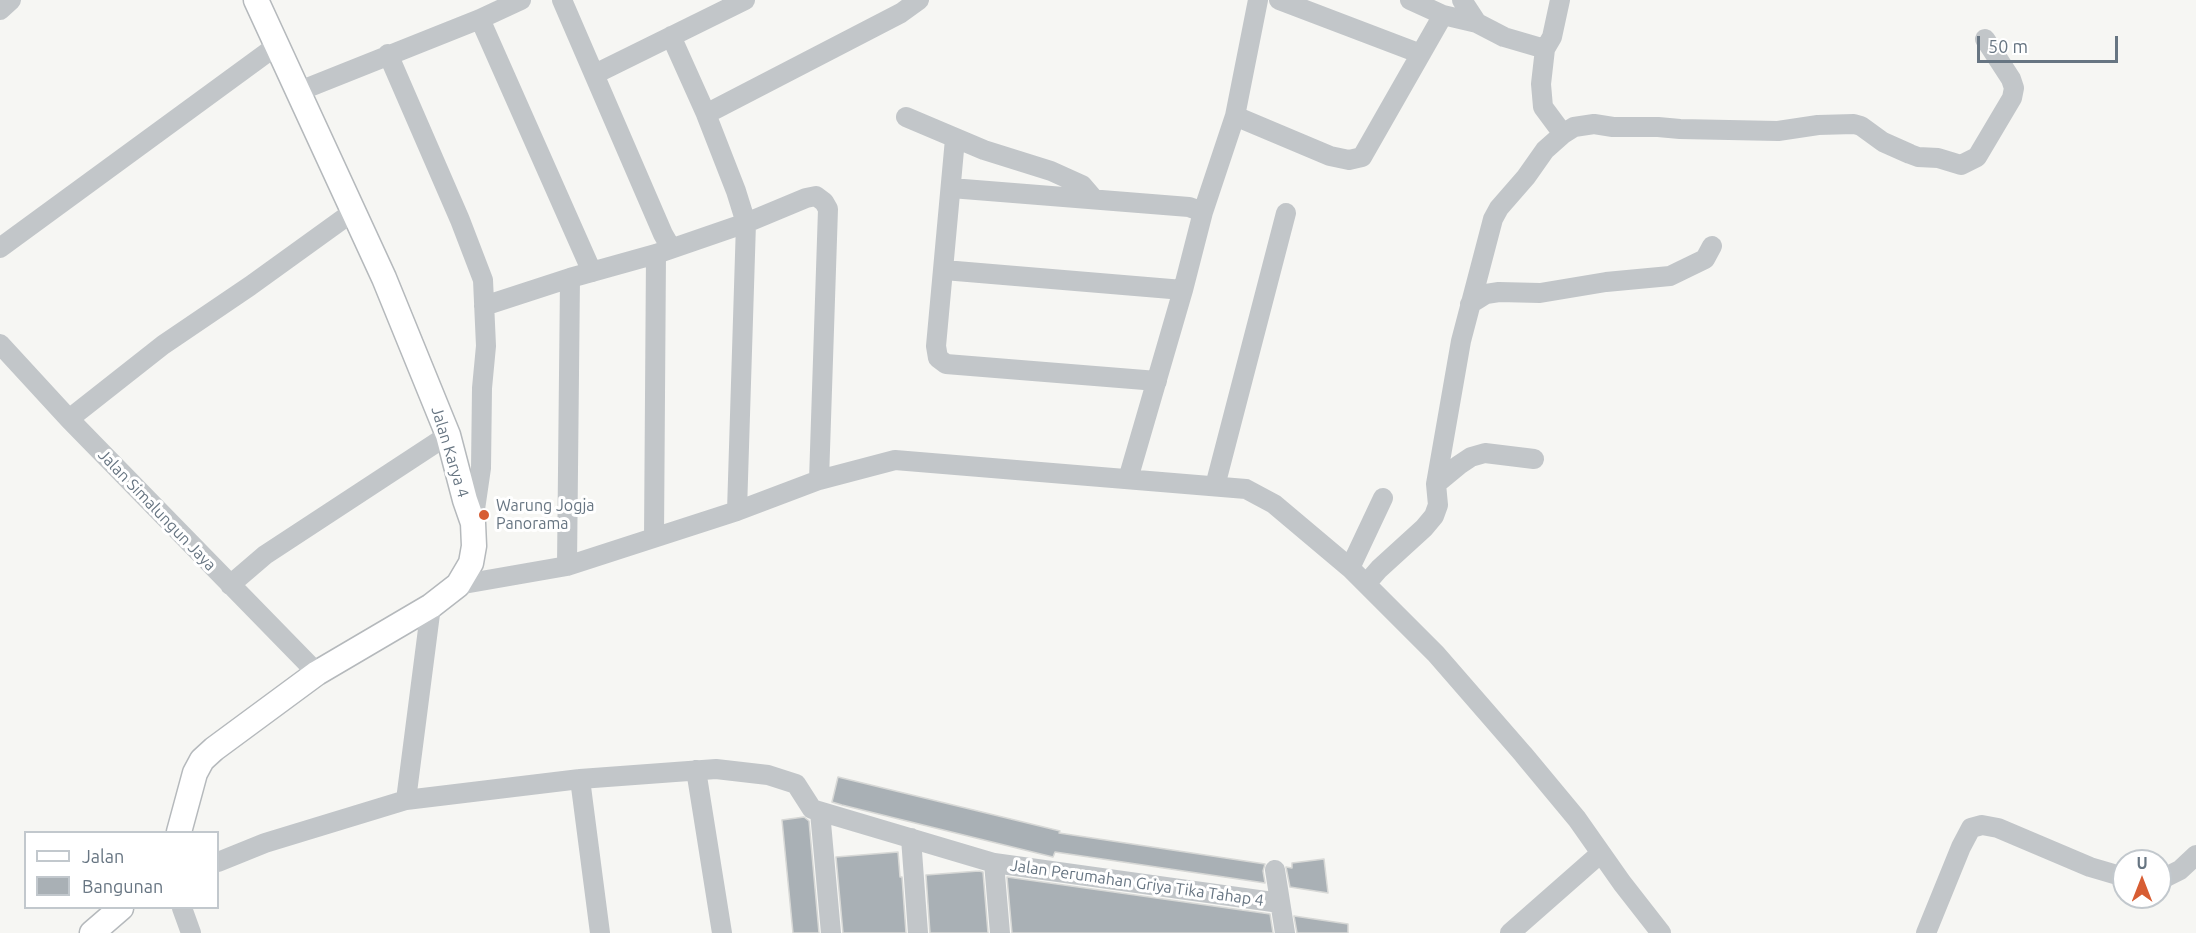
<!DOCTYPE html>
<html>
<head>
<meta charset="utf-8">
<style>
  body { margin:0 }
  #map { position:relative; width:2196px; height:933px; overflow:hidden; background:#f6f6f3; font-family:Ubuntu,sans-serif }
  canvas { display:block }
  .legend { position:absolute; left:24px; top:831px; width:195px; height:78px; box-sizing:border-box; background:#fff; border:2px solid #c2c8cd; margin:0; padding:8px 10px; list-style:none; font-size:18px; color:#677582 }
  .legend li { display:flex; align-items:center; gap:12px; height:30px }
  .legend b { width:30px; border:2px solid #c2c8cd }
  .north { position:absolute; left:2112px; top:849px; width:60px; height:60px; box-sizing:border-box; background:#fff; border:2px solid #c2c8cd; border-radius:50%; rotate:0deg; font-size:16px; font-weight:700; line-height:24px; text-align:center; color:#677582 }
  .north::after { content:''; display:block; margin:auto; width:21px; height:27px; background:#d75d33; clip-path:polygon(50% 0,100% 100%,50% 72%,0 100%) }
  .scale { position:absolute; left:1977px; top:36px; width:141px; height:27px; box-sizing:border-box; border:3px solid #677582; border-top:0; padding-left:8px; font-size:18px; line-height:21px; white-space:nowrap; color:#677582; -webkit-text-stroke:4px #fff; paint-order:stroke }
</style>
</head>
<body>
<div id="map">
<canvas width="2196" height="933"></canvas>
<ul class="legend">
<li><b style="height:8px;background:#fff"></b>Jalan</li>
<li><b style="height:16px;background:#a9b0b5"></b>Bangunan</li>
</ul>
<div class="north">U</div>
<div class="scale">50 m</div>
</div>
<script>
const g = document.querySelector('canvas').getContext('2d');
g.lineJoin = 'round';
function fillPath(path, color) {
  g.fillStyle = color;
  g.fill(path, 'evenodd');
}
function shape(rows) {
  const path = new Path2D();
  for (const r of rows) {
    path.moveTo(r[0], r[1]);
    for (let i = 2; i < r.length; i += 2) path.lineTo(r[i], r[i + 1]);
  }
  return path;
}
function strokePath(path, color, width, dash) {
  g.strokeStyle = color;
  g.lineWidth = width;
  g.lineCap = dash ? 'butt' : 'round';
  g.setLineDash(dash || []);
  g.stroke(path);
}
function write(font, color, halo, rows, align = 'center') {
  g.font = font + ' Ubuntu,sans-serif';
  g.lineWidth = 6;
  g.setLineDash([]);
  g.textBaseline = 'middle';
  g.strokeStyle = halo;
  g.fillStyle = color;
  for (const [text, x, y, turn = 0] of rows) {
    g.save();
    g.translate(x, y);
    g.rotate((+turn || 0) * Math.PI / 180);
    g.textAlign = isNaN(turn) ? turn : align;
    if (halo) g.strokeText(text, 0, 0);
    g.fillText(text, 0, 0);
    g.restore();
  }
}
const building = shape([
  [838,777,1060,831,1059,833,1265,864,1263,871,1265,883,1055,852,1053,857,842,805,832,802,838,777],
  [804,817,809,821,819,933,793,933,782,820,804,817],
  [898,852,900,877,902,877,906,933,843,933,836,857,898,852],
  [1324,859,1328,893,1290,887,1286,867,1292,868,1292,863,1324,859],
  [979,871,983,872,988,933,930,933,926,875,979,871],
  [1007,877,1270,914,1273,933,1012,933,1007,877],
  [1294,916,1348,924,1348,933,1297,933,1294,916]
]);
fillPath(building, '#a9b0b5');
strokePath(building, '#d7d8d6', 1.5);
const major = shape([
  [179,832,195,773,202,760,214,749,317,673,431,606,458,585,471,563,474,546,473,523,465,500,448,435,384,278,256,0],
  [92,933,121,908]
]);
strokePath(major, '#b5b9bc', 27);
strokePath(shape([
  [562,0,663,234,671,248],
  [1279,0,1421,54],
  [1410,0,1443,15,1477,23,1504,37,1545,49,1552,37,1560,0],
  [1462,0,1477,23],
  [0,10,11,0],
  [480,19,592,272],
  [671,36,706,114,736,191,746,223,737,511],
  [1545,49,1541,84,1543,107,1563,134],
  [388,54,460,220,483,280,486,346,482,388,481,468,473,523],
  [595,74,745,0],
  [297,92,480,19,521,0],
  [706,114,901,13,919,0],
  [1235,116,1330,156,1349,160,1362,157,1443,15],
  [906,117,984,150,1051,171,1082,185,1094,199],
  [955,139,936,346,938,358,946,364,1157,381],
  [951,188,1189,207,1203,212,1183,290,1128,479],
  [1203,212,1235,116,1258,0],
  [0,248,276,46],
  [944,270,1183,290],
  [1470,304,1486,294,1499,292,1540,293,1606,282,1670,276,1705,259,1712,246],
  [484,306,570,278,656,254,746,223,806,198,816,196,824,202,828,209,819,480],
  [0,344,69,419,317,673],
  [69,419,163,345,250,286,354,211],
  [1436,484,1461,341,1493,219,1499,208,1526,177,1545,150,1563,134,1574,127,1594,124,1613,127,1658,127,1680,129,1778,131,1818,125,1854,124,1861,126,1883,142,1910,154,1918,157,1938,158,1961,165,1977,157,2012,98,2014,88,2011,79,1985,39],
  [1215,486,1286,213],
  [654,538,656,254],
  [567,566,570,278],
  [1350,568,1383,498],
  [1366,584,1379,569,1424,528,1434,516,1438,505,1436,484,1459,465,1471,457,1485,453,1534,459],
  [230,585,265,555,448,435],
  [458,585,567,566,737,511,819,480,895,460,1246,489,1274,504,1350,568,1436,654,1523,754,1577,819,1622,883,1661,933],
  [696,770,722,933],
  [580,779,600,933],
  [406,800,431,606],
  [820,812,831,933],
  [911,838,918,933],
  [218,862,265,843,406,800,580,779,716,769,768,775,796,784,812,809,994,863,1280,903],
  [994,863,1000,933],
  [1275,870,1285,933],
  [2160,880,2180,870,2196,855],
  [182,908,191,933],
  [1510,933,1601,853],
  [1926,933,1961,847,1971,828,1982,825,1998,828,2090,867,2124,877]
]), '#c2c6c9', 20);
strokePath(major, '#fff', 24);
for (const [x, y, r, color] of [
  [484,515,6,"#d75d33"]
]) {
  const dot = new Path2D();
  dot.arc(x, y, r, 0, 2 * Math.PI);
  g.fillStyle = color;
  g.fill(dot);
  strokePath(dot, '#fff', 2);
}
write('16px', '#677582', '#fff', [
  ["Jalan Karya 4",450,452,73],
  ["Jalan Simalungun Jaya",157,510,46],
  ["Jalan Perumahan Griya Tika Tahap 4",1137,883,8]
]);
write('16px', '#677582', '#fff', [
  ["Warung Jogja",496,506],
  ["Panorama",496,524]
], 'left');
</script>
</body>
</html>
